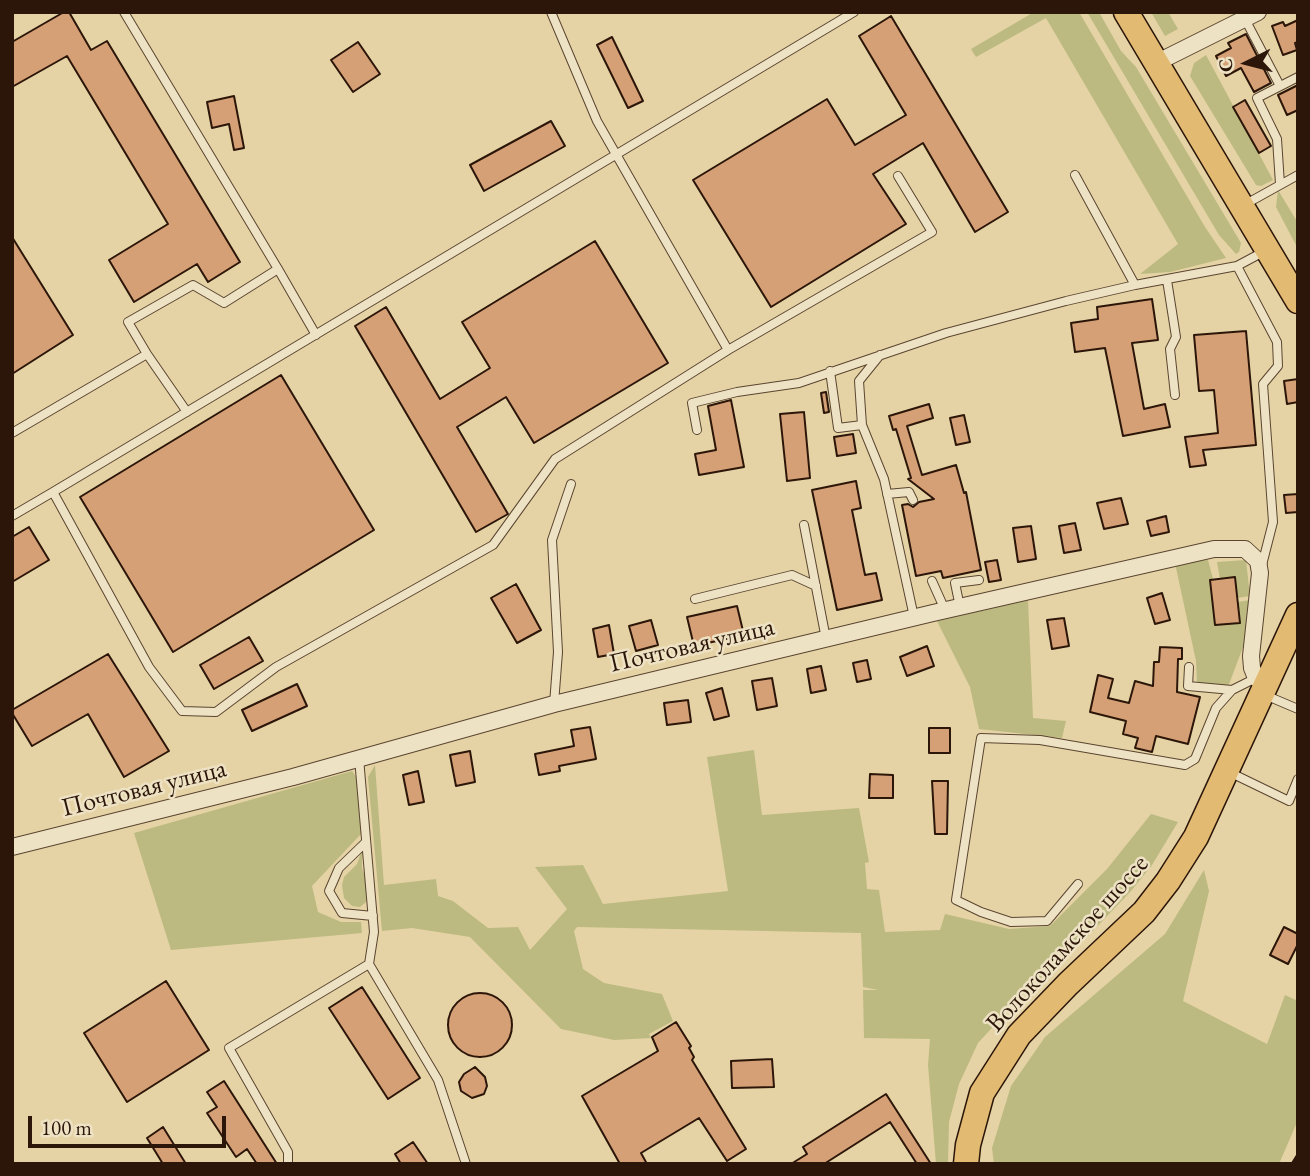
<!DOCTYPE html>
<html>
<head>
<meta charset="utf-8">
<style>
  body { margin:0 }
  #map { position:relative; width:1310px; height:1176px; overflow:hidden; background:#e5d3a5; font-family:"EB Garamond",serif }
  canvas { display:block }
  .frame { position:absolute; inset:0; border:14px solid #2c1609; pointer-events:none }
  .north { position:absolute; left:1212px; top:28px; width:70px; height:70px; -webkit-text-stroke:5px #eee2c4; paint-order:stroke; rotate:264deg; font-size:19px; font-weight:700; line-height:28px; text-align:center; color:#2c1609 }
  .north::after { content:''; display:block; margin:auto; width:24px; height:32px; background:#2c1609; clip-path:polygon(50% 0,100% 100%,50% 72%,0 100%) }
  .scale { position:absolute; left:28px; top:1116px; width:198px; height:32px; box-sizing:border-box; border:4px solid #2c1609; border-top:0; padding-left:9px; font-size:21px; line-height:24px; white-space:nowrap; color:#2c1609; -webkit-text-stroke:5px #eee2c4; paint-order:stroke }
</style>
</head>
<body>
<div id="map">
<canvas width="1310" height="1176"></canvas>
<div class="frame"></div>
<div class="north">С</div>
<div class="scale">100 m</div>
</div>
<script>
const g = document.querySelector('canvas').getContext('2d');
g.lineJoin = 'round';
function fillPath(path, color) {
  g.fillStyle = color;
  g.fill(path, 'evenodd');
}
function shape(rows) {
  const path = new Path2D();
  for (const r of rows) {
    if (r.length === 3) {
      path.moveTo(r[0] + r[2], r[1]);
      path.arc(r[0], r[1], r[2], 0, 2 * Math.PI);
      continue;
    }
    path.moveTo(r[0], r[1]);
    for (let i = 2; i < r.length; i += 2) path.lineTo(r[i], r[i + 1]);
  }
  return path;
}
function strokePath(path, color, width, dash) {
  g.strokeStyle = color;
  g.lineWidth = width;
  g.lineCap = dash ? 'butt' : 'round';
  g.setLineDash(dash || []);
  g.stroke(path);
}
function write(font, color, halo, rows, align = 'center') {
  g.font = font + ' "EB Garamond",serif';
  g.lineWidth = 5;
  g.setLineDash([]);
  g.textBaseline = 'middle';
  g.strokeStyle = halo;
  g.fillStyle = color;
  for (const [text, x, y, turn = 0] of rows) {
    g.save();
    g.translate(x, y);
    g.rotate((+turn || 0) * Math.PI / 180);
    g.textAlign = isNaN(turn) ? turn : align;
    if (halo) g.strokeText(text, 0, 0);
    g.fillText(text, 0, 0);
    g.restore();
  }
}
fillPath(shape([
  [1034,12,1079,12,1205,227,1226,258,1170,272,1140,274,1178,244,1046,18,976,57,971,49],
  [1087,12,1099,12,1121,51,1136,67,1241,243,1239,252,1236,254,1219,235],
  [1151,12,1168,12,1178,29,1165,36],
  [1206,55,1273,180,1261,186,1256,185,1190,76,1194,63],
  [1278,190,1298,223,1298,249,1276,207],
  [1208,560,1213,579,1210,580,1215,625,1240,623,1238,602,1250,600,1246,639,1228,687,1197,683,1196,661,1175,563],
  [1246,560,1250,596,1237,598,1235,577,1220,579,1217,562],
  [1028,600,1033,718,1066,721,1062,738,979,729,970,687,937,621],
  [754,750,762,815,859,808,869,862,865,863,867,889,879,890,885,932,940,930,945,914,1009,929,1050,926,1107,869,1151,814,1178,822,1152,865,1131,891,1087,937,1022,995,978,1043,959,1084,949,1122,948,1164,936,1164,928,1065,930,1039,864,1038,863,990,878,990,863,987,861,933,577,927,574,931,583,969,604,983,662,994,673,1021,649,1034,651,1038,614,1040,561,1029,470,937,412,928,382,931,368,777,375,765,384,885,436,879,438,896,453,901,488,928,518,927,530,950,567,909,535,867,583,865,603,904,728,891,707,757],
  [352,771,357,778,361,834,312,886,318,912,341,922,361,922,362,933,171,950,134,833],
  [362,850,362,868,366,880,368,896,366,902,360,907,352,906,344,898,342,885,344,877,357,864],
  [1204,870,1209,891,1183,1001,1267,1044,1285,995,1298,1001,1298,1120,1279,1164,994,1164,992,1148,1011,1086,1045,1037,1165,934]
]), '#bcba81');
const building = shape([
  [64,12,69,12,91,50,107,41,240,262,208,282,197,264,134,302,109,260,168,224,67,56,12,87,12,42,64,12],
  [891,16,1008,212,975,232,923,143,873,174,906,224,771,307,693,180,827,99,855,145,906,115,859,36,891,16],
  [1298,20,1298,42,1295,43,1297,50,1283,55,1272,26,1283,22,1285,26,1298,20],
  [1246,34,1271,83,1254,92,1241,68,1226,76,1216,56,1231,48,1228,43,1246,34],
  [612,37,643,101,628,108,597,45,612,37],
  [358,42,380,74,353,92,331,60,358,42],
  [1298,85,1298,110,1287,115,1278,95,1298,85],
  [234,96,244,148,234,150,229,124,212,128,207,102,234,96],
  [1245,100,1271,146,1259,153,1233,107,1245,100],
  [551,121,565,146,484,191,470,165,551,121],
  [12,237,73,335,12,374,12,237],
  [595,241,668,363,534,443,506,397,457,427,508,514,476,532,355,326,386,307,440,399,490,368,462,322,595,241],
  [1152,299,1158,340,1132,343,1144,409,1165,404,1170,427,1123,436,1105,348,1075,352,1071,323,1098,319,1097,307,1152,299],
  [1246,331,1256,445,1203,450,1206,465,1190,467,1185,437,1218,433,1214,390,1199,391,1194,335,1246,331],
  [281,375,374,530,173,652,80,497,281,375],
  [1298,379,1298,402,1287,404,1284,381,1298,379],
  [826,392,829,412,824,413,821,393,826,392],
  [731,400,744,467,699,475,695,454,716,450,708,406,731,400],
  [929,404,933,418,907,426,922,475,956,465,964,493,966,492,981,570,943,578,941,571,916,576,902,505,908,504,913,507,919,502,934,499,908,479,911,478,896,429,893,430,889,416,929,404],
  [804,412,810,478,787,481,780,414,804,412],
  [964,415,970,442,956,445,950,418,964,415],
  [853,434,856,453,837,456,834,437,853,434],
  [856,481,861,508,852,510,865,575,876,573,882,600,837,610,812,490,856,481],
  [1298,494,1298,512,1286,513,1284,495,1298,494],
  [1121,498,1128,524,1104,529,1097,503,1121,498],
  [1166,516,1169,532,1151,536,1147,521,1166,516],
  [1075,523,1081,550,1064,553,1059,526,1075,523],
  [1031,526,1036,559,1018,562,1013,528,1031,526],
  [29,527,49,560,12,582,12,537,29,527],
  [997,560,1001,580,989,582,985,562,997,560],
  [1235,577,1240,623,1215,625,1210,580,1235,577],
  [516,584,541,630,517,643,491,598,516,584],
  [1162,593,1170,620,1155,624,1147,598,1162,593],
  [737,606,744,635,694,646,687,617,737,606],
  [1064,618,1069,646,1052,649,1047,620,1064,618],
  [651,620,658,645,636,651,629,626,651,620],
  [609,625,614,654,598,657,593,629,609,625],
  [249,637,263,661,214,689,200,665,249,637],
  [927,646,934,666,907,676,900,657,927,646],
  [1160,647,1182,648,1182,659,1178,659,1177,692,1200,697,1188,744,1156,736,1152,752,1135,748,1138,738,1123,734,1126,721,1090,712,1098,675,1113,679,1108,698,1129,703,1135,681,1153,686,1154,662,1159,662,1160,647],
  [108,654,169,751,124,777,88,714,32,746,12,713,12,710,108,654],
  [867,660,871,679,857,682,853,663,867,660],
  [821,666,826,690,811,693,807,669,821,666],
  [772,678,777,706,757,710,752,681,772,678],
  [297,684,307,706,252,731,242,710,297,684],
  [722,688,729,716,714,720,706,693,722,688],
  [688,700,691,722,667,725,664,703,688,700],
  [590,727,596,759,559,766,560,771,539,775,535,754,574,746,571,730,590,727],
  [929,728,950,728,950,753,929,753,929,728],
  [470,751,475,782,456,786,450,755,470,751],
  [418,771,424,802,409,805,403,775,418,771],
  [870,774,893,775,893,798,869,798,870,774],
  [932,781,948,781,947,834,935,834,932,781],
  [1284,927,1298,934,1298,944,1288,964,1270,955,1284,927],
  [166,981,209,1050,127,1102,84,1033,166,981],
  [362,987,420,1078,388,1099,329,1008,362,987],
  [480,1025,32],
  [676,1022,691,1046,689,1048,694,1057,692,1060,746,1149,727,1161,699,1118,641,1153,647,1164,620,1164,582,1096,658,1051,652,1037,676,1022],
  [772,1059,774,1087,732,1088,731,1061,772,1059],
  [475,1067,485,1077,487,1086,484,1094,472,1098,461,1091,459,1082,464,1074,475,1067],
  [224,1081,277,1164,257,1164,247,1149,236,1157,207,1113,217,1107,207,1092,224,1081],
  [886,1094,931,1164,917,1164,890,1122,824,1164,791,1164,807,1154,803,1147,886,1094],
  [163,1127,186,1164,163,1164,147,1138,163,1127],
  [413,1142,428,1164,401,1164,395,1154,413,1142]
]);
fillPath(building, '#d5a076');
strokePath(building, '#2c1609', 2);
const lane = shape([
  [124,12,278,269],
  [1245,19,1280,86],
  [1075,175,1135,285],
  [1280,184,1277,139,1257,98,1298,77],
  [1244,205,1298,175],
  [1237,266,1277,342,1278,366,1263,384,1273,522,1262,565],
  [1167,280,1176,337,1170,349,1175,395],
  [728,350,932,232,898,176],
  [147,354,128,322,193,285,224,303,278,269,316,335],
  [880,355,859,381,862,425,884,479,914,617],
  [830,371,838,428,862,425],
  [697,430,692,403,737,392,799,383,946,333,1066,301,1135,285,1237,266,1265,251],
  [12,433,147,354,187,412],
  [53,492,854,12],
  [887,494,909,492,913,500],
  [12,516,53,492,149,667,182,711,216,712,276,667,493,545,555,459,728,350,597,121,551,12],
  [804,525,826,639],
  [932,581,945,610],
  [695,599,792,575,816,586],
  [960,607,955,583,979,580],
  [1189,667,1188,686,1232,690],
  [1265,695,1298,709],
  [554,704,558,652,552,540,571,484],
  [359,758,374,932,369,964],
  [1229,772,1289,801,1298,779],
  [366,842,339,868,329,891,342,913,373,916],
  [1078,884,1047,921,1011,922,981,912,956,900,981,738,1040,740,1185,765,1195,759,1216,708,1232,690,1256,678],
  [288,1164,288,1152,229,1048,369,964,438,1080,466,1164]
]);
const street = shape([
  [1156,63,1258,12],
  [12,847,293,777,554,704,933,613,1214,549,1245,549,1258,561,1260,573,1251,656,1252,668,1256,678,1266,683]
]);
const primary = shape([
  [1126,12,1298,301],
  [966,1164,968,1145,982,1093,1019,1035,1068,984,1144,912,1168,881,1196,837,1298,615]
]);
strokePath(lane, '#5a4530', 10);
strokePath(street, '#5a4530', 18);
strokePath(primary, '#2c1609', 27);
strokePath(lane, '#eee2c4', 8);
strokePath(street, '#eee2c4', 16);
strokePath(primary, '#e2ba72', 24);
strokePath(shape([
  [1293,1164,1298,1156]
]), '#2c1609', 4.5, [12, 12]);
write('26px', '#2c1609', '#eee2c4', [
  ["Почтовая улица",692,646,-13],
  ["Почтовая улица",144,789,-14],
  ["Волоколамское шоссе",1068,944,-48]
]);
</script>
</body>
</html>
